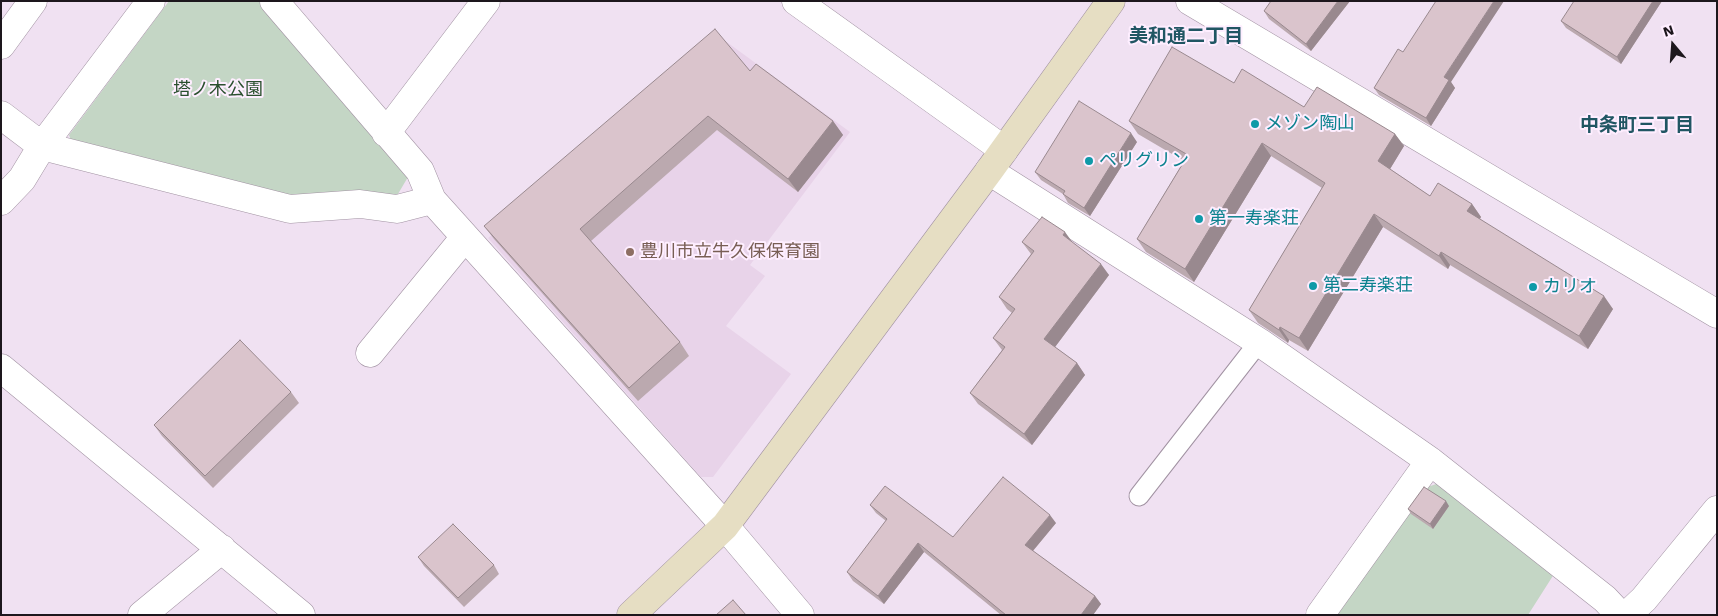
<!DOCTYPE html>
<html>
<head>
<meta charset="utf-8">
<style>
  body { margin:0 }
  #map { position:relative; width:1718px; height:616px; overflow:hidden; background:#f0e1f2; font-family:"Work Sans",sans-serif }
  canvas { display:block }
  .frame { position:absolute; inset:0; border:2px solid #1d171d; pointer-events:none }
  .north { position:absolute; left:1648px; top:20px; width:50px; height:50px; -webkit-text-stroke:4px #feeeff; paint-order:stroke; rotate:342deg; font-size:14px; font-weight:700; line-height:20px; text-align:center; color:#1d171d }
  .north::after { content:''; display:block; margin:auto; width:18px; height:22px; background:#1d171d; clip-path:polygon(50% 0,100% 100%,50% 72%,0 100%) }
</style>
</head>
<body>
<div id="map">
<canvas width="1718" height="616"></canvas>
<div class="frame"></div>
<div class="north">N</div>
</div>
<script>
const g = document.querySelector('canvas').getContext('2d');
g.lineJoin = 'round';
function fillPath(path, color) {
  g.fillStyle = color;
  g.fill(path, 'evenodd');
}
function shape(rows) {
  const path = new Path2D();
  for (const r of rows) {
    path.moveTo(r[0], r[1]);
    for (let i = 2; i < r.length; i += 2) path.lineTo(r[i], r[i + 1]);
  }
  return path;
}
function strokePath(path, color, width, dash) {
  g.strokeStyle = color;
  g.lineWidth = width;
  g.lineCap = dash ? 'butt' : 'round';
  g.setLineDash(dash || []);
  g.stroke(path);
}
function write(font, color, halo, rows, align = 'center') {
  g.font = font + ' "Work Sans","Noto Sans JP",sans-serif';
  g.lineWidth = 4;
  g.setLineDash([]);
  g.textBaseline = 'middle';
  g.strokeStyle = halo;
  g.fillStyle = color;
  for (const [text, x, y, turn = 0] of rows) {
    g.save();
    g.translate(x, y);
    g.rotate((+turn || 0) * Math.PI / 180);
    g.textAlign = isNaN(turn) ? turn : align;
    if (halo) g.strokeText(text, 0, 0);
    g.fillText(text, 0, 0);
    g.restore();
  }
}
fillPath(shape([
  [724,40,850,132,750,265,765,276,726,326,791,374,713,477,701,477,488,238]
]), '#e8d3e9');
fillPath(shape([
  [169,1,260,1,408,177,395,199,299,201,73,146,69,135],
  [1442,482,1556,571,1528,615,1331,615,1419,490]
]), '#c4d6c5');
const lane = shape([
  [1139,496,1259,342]
]);
const street = shape([
  [274,1,420,171,432,200,725,526,800,615],
  [796,1,1004,150],
  [1190,1,1717,314],
  [1,45,33,1],
  [1,115,42,146,290,209,360,204,397,209,432,200],
  [386,133,486,1],
  [989,171,1259,342,1430,461,1605,599,1620,615],
  [1,201,22,179,42,146,151,1],
  [370,353,465,237],
  [1,368,301,615],
  [142,615,222,549],
  [1320,615,1430,461],
  [1627,615,1644,599,1717,510]
]);
const secondary = shape([
  [631,615,725,526,989,171,1111,1]
]);
strokePath(lane, '#a192a2', 21);
strokePath(street, '#a192a2', 29);
strokePath(secondary, '#a192a2', 29);
strokePath(lane, '#fff', 19);
strokePath(street, '#fff', 28);
strokePath(secondary, '#e6dec3', 28);
fillPath(shape([
  [1350,1,1311,51,1269,19,1264,11],
  [1662,1,1621,64,1566,28,1561,21],
  [1403,52,1451,82,1455,88,1431,126,1379,95,1374,88],
  [750,71,833,121,843,135,798,192,717,130,591,241,680,342,689,356,638,401,494,239,484,226],
  [1234,83,1304,107,1395,134,1404,146,1390,169,1430,196,1472,204,1481,217,1480,219,1613,309,1588,349,1450,265,1448,269,1383,227,1308,351,1289,340,1288,343,1258,323,1249,310,1322,188,1271,156,1194,282,1146,252,1137,239,1184,161,1138,134,1129,121],
  [1137,142,1090,216,1068,203,1063,194,1041,180,1035,172],
  [1022,242,1073,243,1109,275,1055,347,1077,363,1085,375,1032,445,978,404,970,393,1002,350,993,338,1012,313,1007,309,999,297,1031,254],
  [291,392,299,403,213,488,162,436,154,425],
  [870,505,953,537,1056,523,1033,551,1095,596,1101,604,1093,615,1001,615,924,552,884,604,853,581,847,572,886,521,876,513],
  [1449,506,1433,529,1411,514,1408,509],
  [418,557,494,565,499,574,464,607,424,566]
]), '#bba9af');
fillPath(shape([
  [1338,1,1350,1,1311,51,1306,44],
  [1494,1,1504,1,1451,82,1455,88,1431,126,1426,118,1444,77],
  [1653,1,1662,1,1621,64,1617,57],
  [833,121,843,135,798,192,788,179],
  [1131,133,1137,142,1090,216,1084,208],
  [1395,134,1404,146,1387,174,1378,161],
  [1262,143,1271,156,1194,282,1185,269],
  [1472,204,1481,217,1476,224,1467,211],
  [1374,214,1383,227,1308,351,1299,338],
  [1065,232,1073,243,1063,235],
  [1441,252,1450,265,1448,269,1439,256],
  [1101,264,1109,275,1052,351,1044,339],
  [1604,296,1613,309,1588,349,1579,336],
  [1280,327,1289,340,1288,343,1279,330],
  [1077,363,1085,375,1032,445,1024,434],
  [1446,501,1449,506,1433,529,1430,524],
  [1050,515,1056,523,1031,553,1025,545],
  [918,543,924,552,884,604,878,596],
  [1095,596,1101,604,1093,615,1081,615]
]), '#99898f');
const building = shape([
  [1271,1,1338,1,1306,44,1264,11,1271,1],
  [1436,1,1494,1,1444,77,1449,80,1426,118,1374,88,1398,49,1403,52,1436,1],
  [1574,1,1653,1,1617,57,1561,21,1574,1],
  [715,29,750,71,756,64,833,121,788,179,708,116,580,229,680,342,629,388,484,226,715,29],
  [1172,47,1234,83,1242,69,1304,107,1317,87,1395,134,1378,161,1430,196,1438,183,1472,204,1467,211,1604,296,1579,336,1441,252,1439,256,1374,214,1299,338,1280,327,1279,330,1249,310,1325,183,1262,143,1185,269,1137,239,1188,155,1129,121,1172,47],
  [1079,101,1131,133,1084,208,1063,194,1065,191,1035,172,1079,101],
  [1042,217,1065,232,1063,235,1101,264,1044,339,1077,363,1024,434,970,393,1005,347,993,338,1015,309,999,297,1034,251,1022,242,1042,217],
  [240,340,291,392,205,476,154,425,240,340],
  [1003,477,1050,515,1025,545,1095,596,1081,615,1006,615,918,543,878,596,847,572,887,519,870,505,885,486,953,537,1003,477],
  [1424,487,1446,501,1430,524,1408,509,1424,487],
  [453,524,494,565,458,598,418,557,453,524],
  [733,600,746,615,716,615,733,600]
]);
fillPath(building, '#dac4cc');
strokePath(building, '#99898f', 1);
for (const [x, y, r, color] of [
  [1255,124,5,"#0f9aa8"],
  [1089,161,5,"#0f9aa8"],
  [1199,219,5,"#0f9aa8"],
  [630,252,5,"#8d6e63"],
  [1313,286,5,"#0f9aa8"],
  [1533,287,5,"#0f9aa8"]
]) {
  const dot = new Path2D();
  dot.arc(x, y, r, 0, 2 * Math.PI);
  g.fillStyle = color;
  g.fill(dot);
  strokePath(dot, '#feeeff', 2);
}
write('18px', '#2a502e', '#feeeff', [
  ["塔ノ木公園",218,90]
]);
write('18px', '#0d838f', '#feeeff', [
  ["メゾン陶山",1265,124],
  ["ペリグリン",1099,161],
  ["第一寿楽荘",1209,219],
  ["第二寿楽荘",1323,286],
  ["カリオ",1543,287]
], 'left');
write('18px', '#785e54', '#feeeff', [
  ["豊川市立牛久保保育園",640,252]
], 'left');
write('bold 19px', '#205663', '#feeeff', [
  ["美和通二丁目",1186,36],
  ["中条町三丁目",1637,125]
]);
</script>
</body>
</html>
